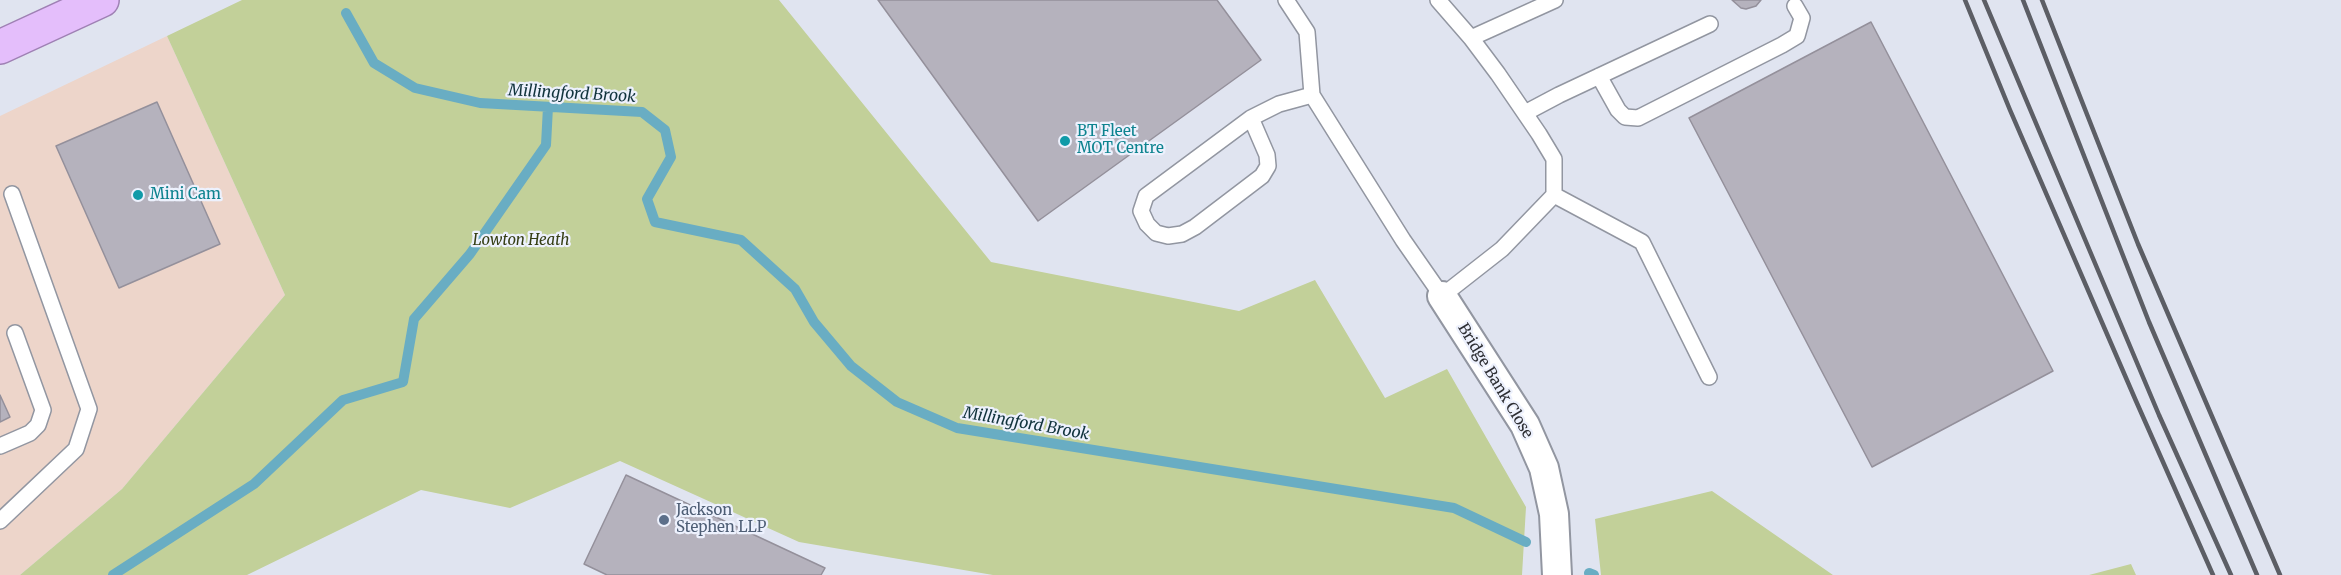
<!DOCTYPE html>
<html>
<head>
<meta charset="utf-8">
<style>
  body { margin:0 }
  canvas { display:block; background:#e0e4f0 }
</style>
</head>
<body>
<canvas width="2341" height="575"></canvas>
<script>
const g = document.querySelector('canvas').getContext('2d');
g.lineJoin = 'round';
function fillPath(path, color) {
  g.fillStyle = color;
  g.fill(path, 'evenodd');
}
function shape(rows) {
  const path = new Path2D();
  for (const r of rows) {
    path.moveTo(r[0], r[1]);
    for (let i = 2; i < r.length; i += 2) path.lineTo(r[i], r[i + 1]);
  }
  return path;
}
function strokePath(path, color, width, dash) {
  g.strokeStyle = color;
  g.lineWidth = width;
  g.lineCap = dash ? 'butt' : 'round';
  g.setLineDash(dash || []);
  g.stroke(path);
}
function write(font, color, halo, rows, align = 'center') {
  g.font = font + ' Merriweather,serif';
  g.lineWidth = 4.5;
  g.setLineDash([]);
  g.textBaseline = 'middle';
  g.strokeStyle = halo;
  g.fillStyle = color;
  for (const [text, x, y, turn = 0] of rows) {
    g.save();
    g.translate(x, y);
    g.rotate((+turn || 0) * Math.PI / 180);
    g.textAlign = isNaN(turn) ? turn : align;
    if (halo) g.strokeText(text, 0, 0);
    g.fillText(text, 0, 0);
    g.restore();
  }
}
fillPath(shape([
  [167,36,285,295,122,489,20,575,0,575,0,116]
]), '#edd5ca');
fillPath(shape([
  [242,0,779,0,991,262,1239,311,1315,280,1385,398,1447,369,1526,507,1522,575,993,575,799,542,620,461,510,508,421,490,247,575,20,575,122,489,285,295,167,36],
  [1712,491,1833,575,1601,575,1595,519],
  [2131,564,2136,575,2089,575]
]), '#c2d099');
strokePath(shape([
  [346,13,374,63,415,88,480,103,642,112,665,130,671,157,647,199,655,222,741,240,795,289,814,322,851,366,897,402,957,428,1454,508,1526,542],
  [1589,573,1594,575],
  [113,575,254,484,343,400,403,382,414,319,470,254,546,145,548,107]
]), '#69adc3', 10);
const building = shape([
  [878,0,1217,0,1261,60,1038,221,878,0],
  [1732,0,1761,0,1756,6,1746,9,1741,8,1732,0],
  [1871,22,2053,371,1872,467,1689,118,1871,22],
  [157,102,220,244,119,288,56,146,157,102],
  [0,395,10,417,0,422,0,395],
  [626,475,825,568,821,575,607,575,584,564,626,475]
]);
fillPath(building, '#b5b2bd');
strokePath(building, '#94909b', 1.5);
const service = shape([
  [1286,0,1307,32,1312,95,1403,240,1442,296,1502,249,1554,195,1554,159,1539,134,1498,74,1471,38,1438,0],
  [1471,38,1555,0],
  [1599,76,1618,110,1625,117,1638,118,1782,45,1797,36,1802,18,1795,6],
  [1525,113,1559,95,1710,24],
  [1251,118,1267,155,1268,166,1262,176,1195,227,1182,234,1168,236,1156,233,1147,224,1141,211,1146,196,1251,118,1279,104,1312,95],
  [1554,195,1642,242,1709,377],
  [0,446,30,433,38,425,43,410,15,333],
  [0,521,76,449,89,409,12,194]
]);
const minor = shape([
  [1442,296,1525,425,1544,468,1554,514,1557,575]
]);
const trunk = shape([
  [0,47,102,0]
]);
strokePath(service, '#9296a1', 18);
strokePath(minor, '#9296a1', 32);
strokePath(trunk, '#9f81b4', 36);
strokePath(service, '#fff', 15);
strokePath(minor, '#fff', 28);
strokePath(trunk, '#e4befb', 33);
strokePath(shape([
  [1965,0,2010,110,2136,401,2213,575],
  [1984,0,2159,415,2231,575],
  [2023,0,2149,322,2257,575],
  [2042,0,2138,244,2280,575]
]), '#5c5e65', 4.5);
for (const [x, y, r, color] of [
  [1065,141,6,"#0f9aa8"],
  [138,195,6,"#0f9aa8"],
  [664,520,6,"#5c6f8a"]
]) {
  const dot = new Path2D();
  dot.arc(x, y, r, 0, 2 * Math.PI);
  g.fillStyle = color;
  g.fill(dot);
  strokePath(dot, '#edf1fd', 2);
}
write('15px', '#0d838f', '#edf1fd', [
  ["BT Fleet",1077,132],
  ["MOT Centre",1077,149],
  ["Mini Cam",150,195]
], 'left');
write('italic 15px', '#353e14', '#edf1fd', [
  ["Lowton Heath",521,241]
]);
write('15px', '#2d2e33', '#edf1fd', [
  ["Bridge Bank Close",1495,381,59]
]);
write('15px', '#4e5e75', '#edf1fd', [
  ["Jackson",676,511],
  ["Stephen LLP",676,528]
], 'left');
write('italic 16px', '#11333c', '#edf1fd', [
  ["Millingford Brook",572,94,3],
  ["Millingford Brook",1026,424,10]
]);
</script>
</body>
</html>
